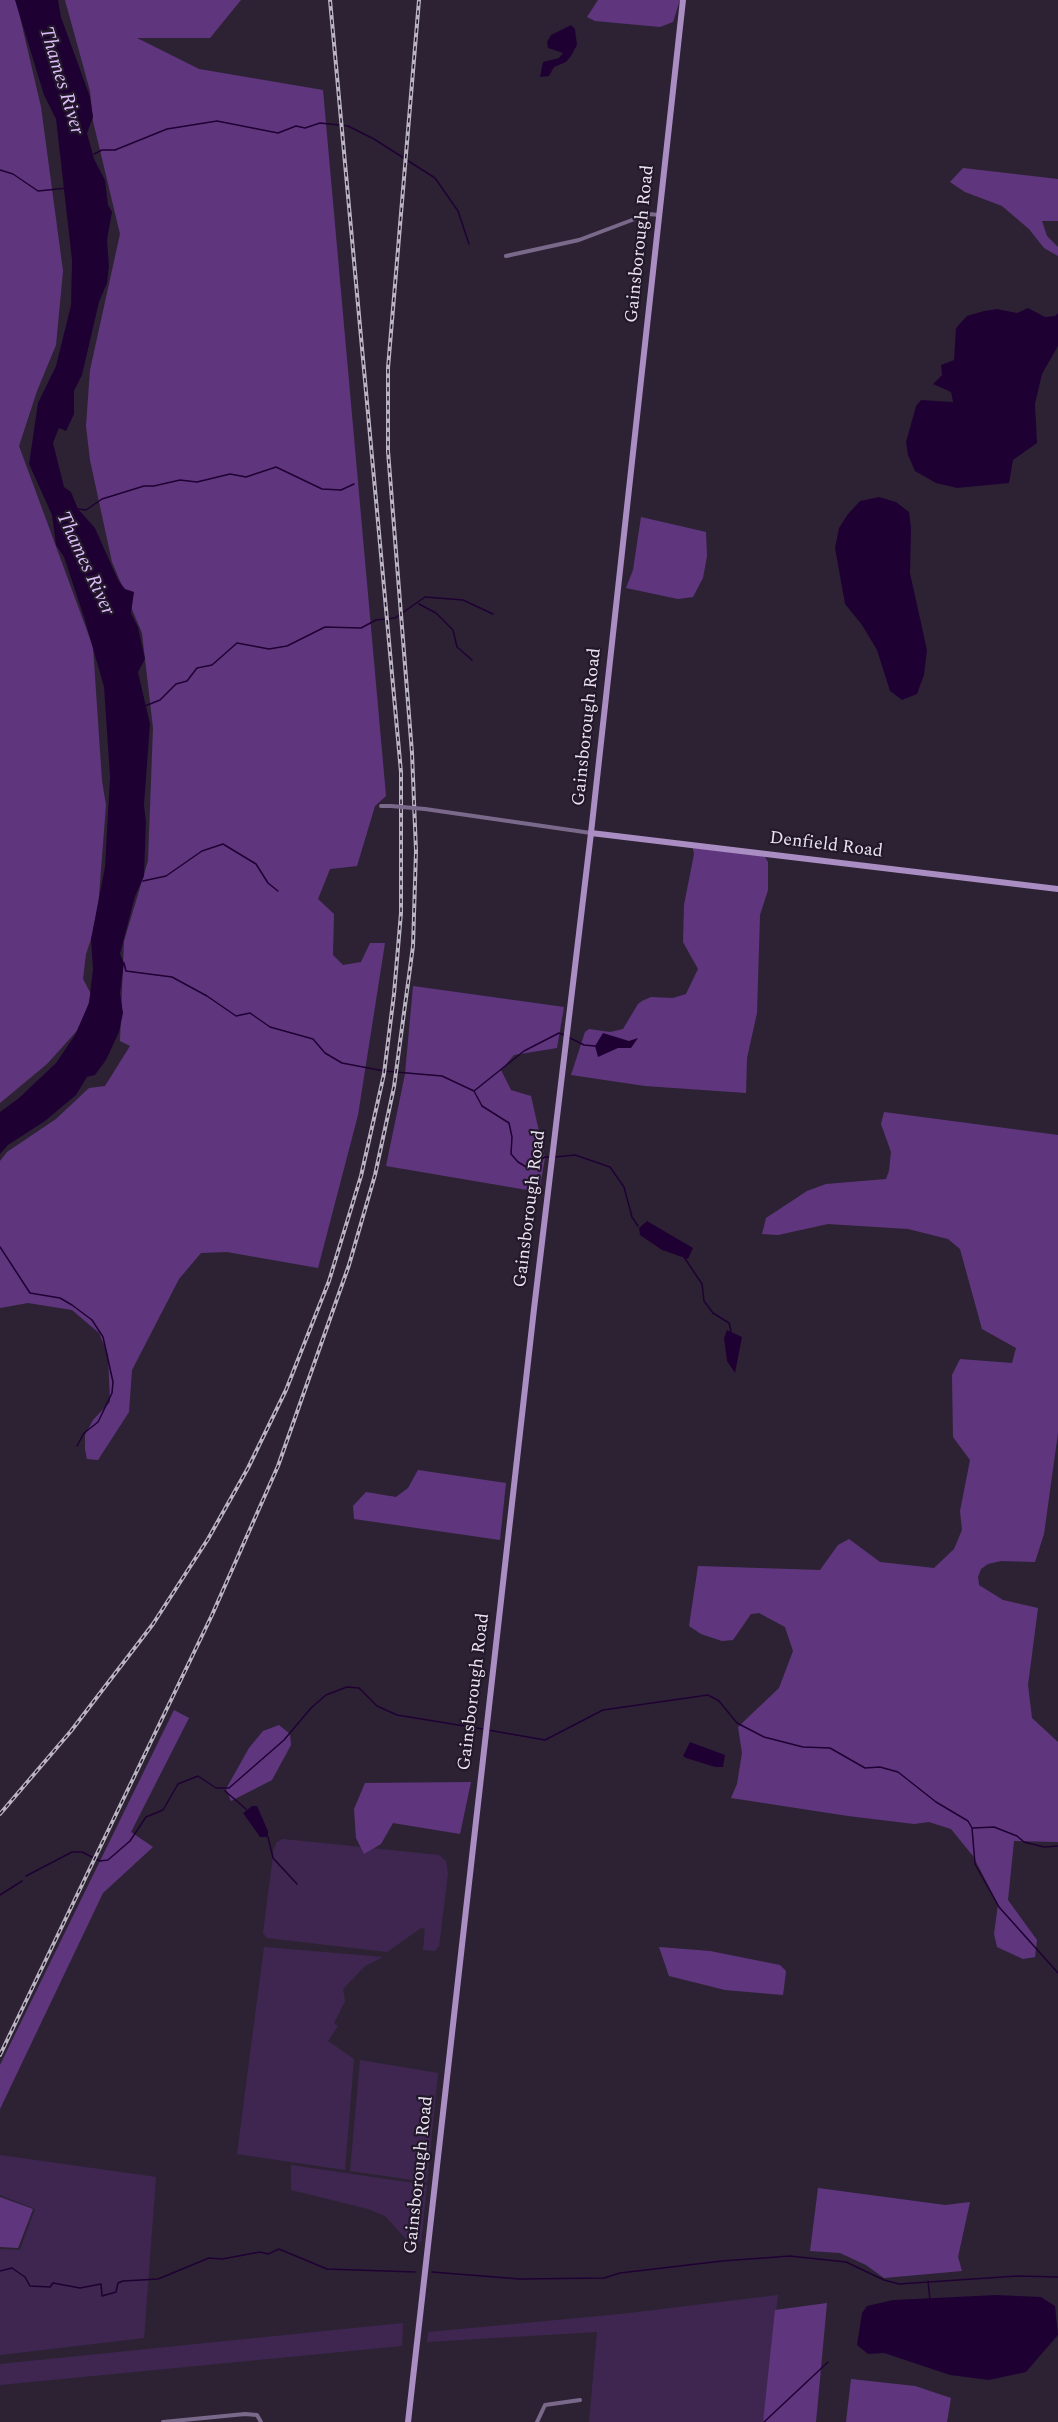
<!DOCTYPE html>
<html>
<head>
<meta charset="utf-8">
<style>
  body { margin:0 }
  canvas { display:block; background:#2c2234 }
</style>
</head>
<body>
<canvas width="1058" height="2422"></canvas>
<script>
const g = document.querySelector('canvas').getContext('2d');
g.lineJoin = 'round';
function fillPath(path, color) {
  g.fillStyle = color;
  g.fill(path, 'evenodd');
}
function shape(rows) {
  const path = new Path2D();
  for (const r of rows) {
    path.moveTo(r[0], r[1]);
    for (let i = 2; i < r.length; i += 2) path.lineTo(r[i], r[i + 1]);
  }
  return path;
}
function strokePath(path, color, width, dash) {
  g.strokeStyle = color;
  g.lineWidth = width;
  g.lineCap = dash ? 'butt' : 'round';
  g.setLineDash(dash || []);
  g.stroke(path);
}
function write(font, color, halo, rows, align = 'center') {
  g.font = font + ' Spectral,serif';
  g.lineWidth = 4.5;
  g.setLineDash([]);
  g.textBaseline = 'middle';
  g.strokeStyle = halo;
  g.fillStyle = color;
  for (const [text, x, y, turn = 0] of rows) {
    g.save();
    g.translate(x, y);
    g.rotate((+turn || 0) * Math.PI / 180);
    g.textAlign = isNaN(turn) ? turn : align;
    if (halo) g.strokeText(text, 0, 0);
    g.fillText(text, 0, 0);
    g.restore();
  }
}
fillPath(shape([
  [283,1839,439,1855,446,1861,448,1873,439,1946,435,1951,423,1950,425,1929,421,1928,387,1952,267,1938,263,1933,274,1848,277,1842],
  [264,1947,383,1957,365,1966,343,1989,345,2001,334,2023,338,2026,328,2041,354,2059,345,2170,237,2154],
  [360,2060,438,2073,427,2182,350,2171],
  [0,2155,156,2177,144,2338,0,2355,0,2249,20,2250,35,2209,0,2195],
  [291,2165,427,2185,421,2242,407,2240,385,2216,368,2209,291,2190],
  [778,2295,763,2422,589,2422,597,2332,427,2342,428,2332,621,2314],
  [403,2323,402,2346,0,2385,0,2364]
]), '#3e2651');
fillPath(shape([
  [0,0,16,0,41,107,63,271,56,345,37,391,19,446,93,647,102,781,106,805,97,921,86,954,83,979,91,994,83,1024,47,1064,0,1103],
  [65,0,241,0,210,38,137,38,199,69,323,90,386,796,375,806,357,866,330,869,318,899,334,914,333,955,343,965,361,962,370,943,385,943,358,1115,318,1268,227,1252,201,1253,179,1279,132,1370,129,1412,98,1460,87,1459,85,1449,85,1435,93,1420,110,1402,108,1355,99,1333,72,1310,28,1303,0,1308,0,1161,7,1152,56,1119,89,1088,105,1086,130,1046,120,1041,124,941,148,861,153,728,142,633,112,562,90,460,86,426,90,370,120,234,93,121,90,91],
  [598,0,680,0,673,22,660,27,595,21,587,17],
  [963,168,1058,179,1058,221,1042,221,1047,236,1058,247,1058,256,1044,248,1029,229,1002,206,965,192,950,182],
  [641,517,706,532,707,556,703,578,693,597,678,599,626,588,633,570],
  [692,845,744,851,765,857,768,862,768,890,760,915,757,1013,747,1058,746,1093,645,1086,571,1075,585,1032,589,1029,610,1032,623,1029,638,1004,642,1001,651,997,673,998,686,994,698,969,683,942,684,905,694,854],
  [413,986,564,1007,557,1048,514,1055,501,1070,511,1090,531,1096,545,1158,539,1192,386,1166,405,1074],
  [884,1112,1058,1135,1058,1433,1044,1534,1035,1562,1001,1561,988,1564,981,1569,978,1577,979,1585,1003,1600,1038,1608,1028,1685,1032,1718,1058,1742,1058,1842,1014,1841,1008,1900,1037,1940,1035,1957,1023,1959,997,1947,994,1934,998,1904,973,1856,951,1829,929,1822,914,1824,848,1816,731,1798,737,1784,742,1753,738,1727,779,1688,793,1651,785,1627,759,1613,751,1614,733,1640,722,1641,701,1634,689,1626,698,1566,820,1570,838,1545,849,1539,880,1562,934,1568,954,1549,962,1530,960,1511,970,1460,953,1437,952,1375,960,1359,1012,1363,1016,1348,982,1329,960,1249,948,1239,908,1229,828,1224,778,1235,762,1234,766,1218,807,1191,826,1184,886,1179,889,1171,891,1152,881,1124],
  [418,1470,506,1483,500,1540,354,1519,353,1506,366,1492,396,1497,408,1488],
  [174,1710,189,1718,131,1832,153,1847,103,1893,0,2109,0,2065],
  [279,1725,290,1734,291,1745,272,1780,231,1801,226,1789,249,1748,263,1731],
  [471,1782,460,1834,393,1823,381,1844,364,1854,356,1838,354,1809,365,1783],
  [659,1947,710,1951,780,1965,786,1971,783,1995,725,1990,669,1976],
  [818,2188,945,2205,970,2202,958,2257,962,2271,884,2278,866,2265,840,2253,810,2251],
  [0,2197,33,2209,18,2248,0,2247],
  [827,2303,816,2422,763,2422,775,2310],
  [851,2379,915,2386,951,2398,947,2422,846,2422]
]), '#5f367e');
fillPath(shape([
  [15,0,58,0,61,17,90,97,93,117,87,133,94,159,105,180,108,205,112,212,107,240,109,266,107,283,99,302,82,375,74,391,74,414,66,431,59,428,53,443,64,487,71,492,78,509,95,528,118,580,125,589,134,592,131,613,138,627,145,659,138,672,150,724,144,805,146,822,144,876,135,896,120,954,124,963,120,993,123,1013,119,1032,106,1060,95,1075,87,1077,76,1095,45,1121,8,1145,0,1154,0,1112,19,1098,56,1063,75,1035,89,1003,93,969,91,939,105,867,110,777,104,687,84,617,64,557,56,545,52,515,29,464,38,403,56,366,71,305,72,260,56,119,44,95],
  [571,25,575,29,577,45,571,56,566,62,554,67,549,76,540,77,543,62,559,58,563,53,548,48,547,42,551,35],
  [1028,308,1045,317,1055,316,1058,313,1058,346,1042,374,1035,404,1037,443,1013,460,1009,483,957,488,936,483,915,471,908,455,906,442,916,406,921,400,953,402,951,392,933,384,942,375,941,365,954,360,956,328,967,316,984,311,997,309,1017,313],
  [879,497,896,502,909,512,911,528,910,573,927,650,924,675,917,694,902,700,890,691,877,650,862,625,845,604,835,548,839,528,848,514,860,501],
  [603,1033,629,1041,638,1038,631,1048,618,1048,598,1057,595,1046],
  [647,1221,693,1248,688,1259,662,1250,640,1235,639,1228],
  [727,1330,742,1337,735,1373,727,1361,724,1338],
  [690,1742,725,1755,723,1767,715,1767,686,1758,683,1756],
  [252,1806,257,1806,268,1831,268,1837,260,1837,243,1813],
  [996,2295,1041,2297,1055,2306,1058,2335,1026,2372,989,2380,950,2375,884,2353,868,2354,857,2345,862,2313,867,2306,893,2300]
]), '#1f0033');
strokePath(shape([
  [94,154,102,150,115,150,167,129,217,121,278,133,296,126,305,128,320,123,348,126,374,139,435,178,458,211,469,244],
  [0,170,13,174,38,191,67,188],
  [78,509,86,510,102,499,144,486,154,486,180,480,197,482,230,474,246,477,276,467,322,489,341,490,354,484],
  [419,604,436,613,453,630,457,647,472,660],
  [145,706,160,700,176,684,187,681,197,668,212,665,237,643,269,649,287,646,325,627,361,628,376,620,395,618,425,597,463,600,493,614],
  [143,881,166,876,202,851,223,844,256,864,268,883,278,891],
  [124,963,126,971,172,977,207,996,236,1016,250,1013,270,1027,313,1039,325,1053,342,1063,384,1071,442,1076,474,1091,482,1106,509,1123,512,1137,511,1154,518,1162,528,1168,545,1157,550,1157],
  [568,1037,584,1045,595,1046],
  [474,1091,524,1051,559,1033,564,1035],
  [555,1157,575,1155,610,1167,624,1187,632,1217,638,1226],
  [0,1247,30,1293,60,1298,72,1305,92,1320,103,1337,113,1382,112,1393,98,1422,84,1433,77,1446],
  [684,1257,702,1284,704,1301,713,1313,729,1323,731,1331],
  [488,1730,545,1740,603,1710,708,1695,719,1701,737,1723,764,1737,803,1747,830,1748,865,1768,880,1767,898,1772,936,1802,968,1821,972,1828,975,1864,999,1907,1058,1973],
  [225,1791,246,1809],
  [973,1828,994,1827,1017,1836,1024,1842,1044,1847,1058,1846],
  [268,1837,273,1858,297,1884],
  [26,1876,72,1852,82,1852,100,1861,108,1860,130,1841,146,1817,163,1810,178,1784,198,1776,216,1788,229,1788,284,1740,311,1708,326,1695,347,1687,359,1688,377,1706,397,1715,483,1729],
  [0,1895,22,1881],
  [0,2271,12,2268,25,2277,30,2286,50,2287,53,2283,80,2288,101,2284,102,2296,116,2292,118,2283,123,2281,158,2279,209,2258,222,2259,260,2252,268,2254,279,2249,327,2269,415,2272],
  [432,2272,520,2279,604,2278,620,2273,722,2261,790,2256,846,2262,884,2280,899,2284,1017,2276,1058,2277],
  [928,2281,930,2300],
  [764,2422,828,2362]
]), '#1f0033', 1.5);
strokePath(shape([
  [506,256,579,240,648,214,660,215],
  [381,806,391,806],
  [425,809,591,833],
  [163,2422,245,2414,257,2415,261,2422],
  [537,2422,545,2405,580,2400]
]), '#7a698a', 4);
strokePath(shape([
  [591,833,1058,889],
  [408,2422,534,1309,591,833,683,0]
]), '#aa8ec3', 6);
const rail = shape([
  [0,1814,71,1731,153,1624,208,1539,248,1468,286,1390,329,1281,361,1176,384,1074,394,994,401,913,401,772,330,0],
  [0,2055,212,1615,278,1466,349,1265,375,1175,394,1087,413,946,416,851,412,753,388,451,388,368,419,0]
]);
strokePath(rail, '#bab3c1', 4);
strokePath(rail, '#22182a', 1.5, [4.5]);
strokePath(shape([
  [391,806,425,809]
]), '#7a698a', 4);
write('18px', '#eae4f0', '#22182a', [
  ["Gainsborough Road",641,244,-84],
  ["Gainsborough Road",588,727,-84],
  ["Denfield Road",826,846,7],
  ["Gainsborough Road",531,1209,-83],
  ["Gainsborough Road",475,1692,-83],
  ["Gainsborough Road",420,2175,-84]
]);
write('italic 20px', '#debefb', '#22182a', [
  ["Thames River",60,81,73],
  ["Thames River",84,564,65]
]);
</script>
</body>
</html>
